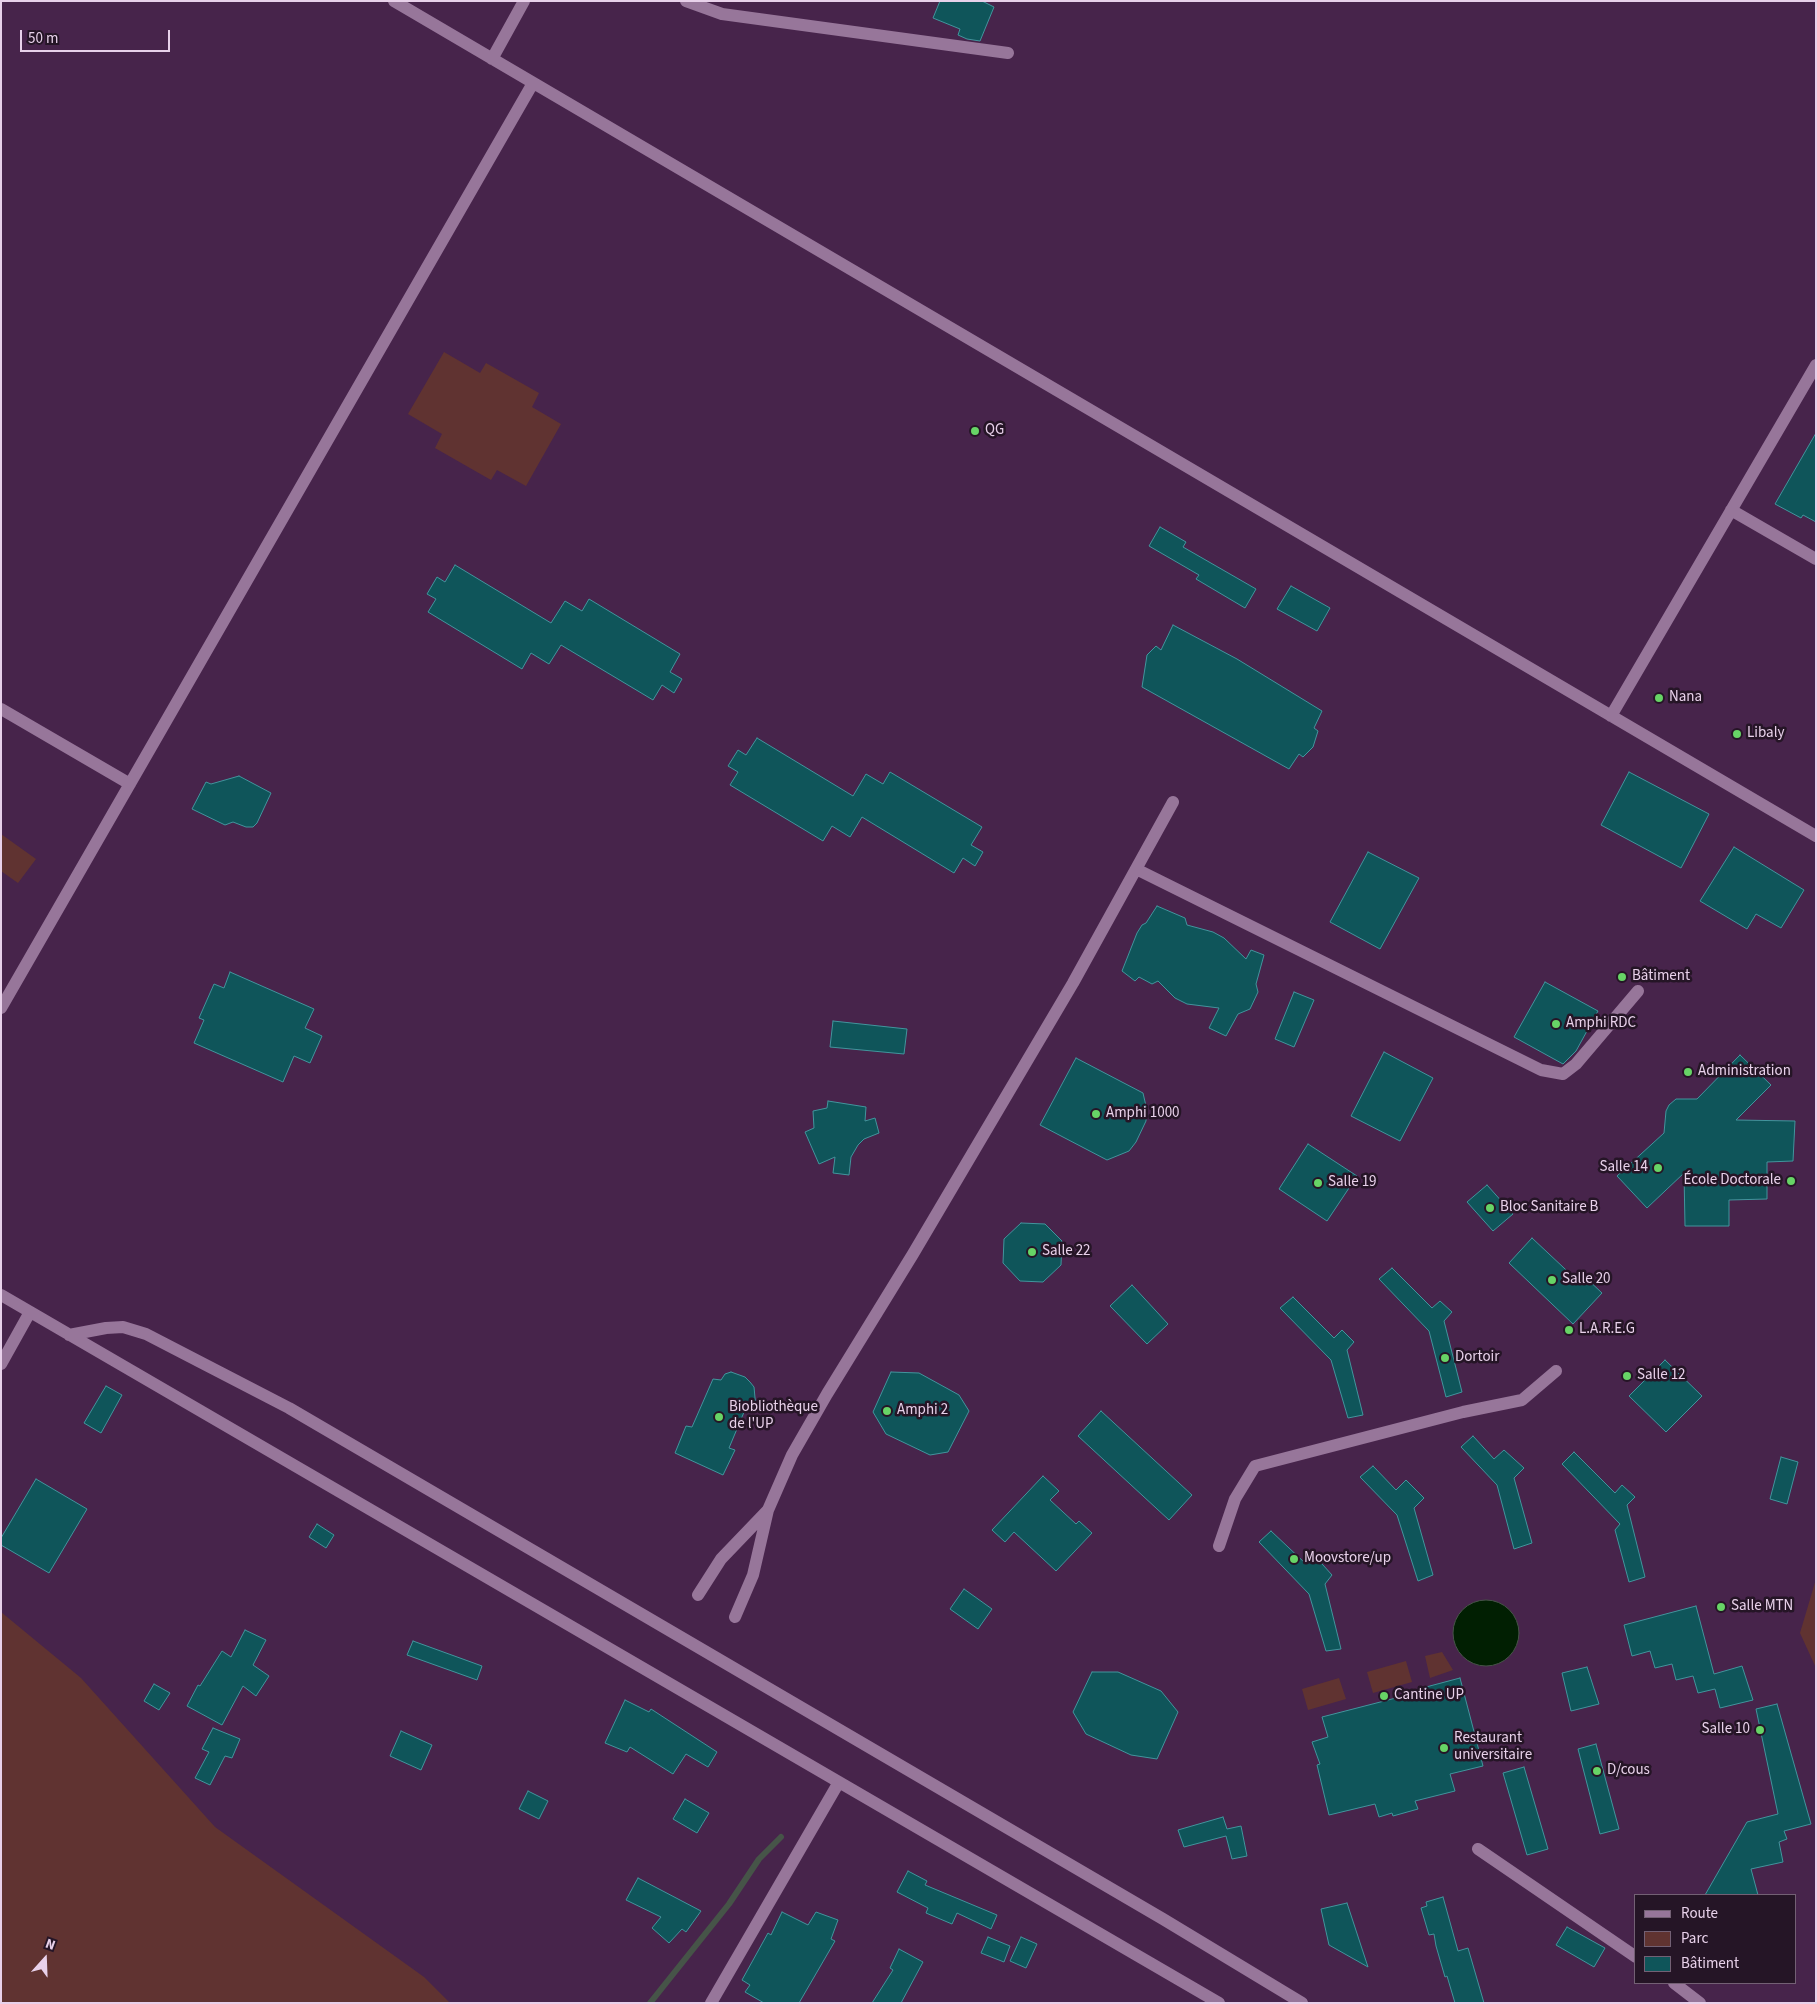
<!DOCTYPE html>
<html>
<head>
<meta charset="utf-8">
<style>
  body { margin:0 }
  #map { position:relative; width:1817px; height:2004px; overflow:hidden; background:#47244b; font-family:"Source Sans 3",sans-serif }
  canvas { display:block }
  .frame { position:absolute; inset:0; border:2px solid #e8d1ea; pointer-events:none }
  .legend { position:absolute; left:1634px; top:1894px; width:162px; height:90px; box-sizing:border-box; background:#251526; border:1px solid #736074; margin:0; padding:6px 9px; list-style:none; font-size:15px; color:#e8d1ea }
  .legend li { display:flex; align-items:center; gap:10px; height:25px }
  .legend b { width:25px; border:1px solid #736074 }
  .north { position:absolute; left:20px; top:1934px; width:50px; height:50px; -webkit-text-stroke:4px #251526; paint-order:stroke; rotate:20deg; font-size:14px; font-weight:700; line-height:20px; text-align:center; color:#e8d1ea }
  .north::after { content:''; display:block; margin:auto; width:18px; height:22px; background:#e8d1ea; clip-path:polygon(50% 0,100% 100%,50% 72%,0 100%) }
  .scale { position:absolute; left:20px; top:30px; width:150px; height:22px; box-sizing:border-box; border:2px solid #e8d1ea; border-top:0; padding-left:6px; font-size:15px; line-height:18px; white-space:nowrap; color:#e8d1ea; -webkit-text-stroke:4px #251526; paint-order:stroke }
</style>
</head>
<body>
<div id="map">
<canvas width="1817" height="2004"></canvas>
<div class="frame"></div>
<ul class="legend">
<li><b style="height:6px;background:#97769a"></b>Route</li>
<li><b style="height:14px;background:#603331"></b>Parc</li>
<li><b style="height:14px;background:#0f555a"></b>Bâtiment</li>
</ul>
<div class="north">N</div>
<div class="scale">50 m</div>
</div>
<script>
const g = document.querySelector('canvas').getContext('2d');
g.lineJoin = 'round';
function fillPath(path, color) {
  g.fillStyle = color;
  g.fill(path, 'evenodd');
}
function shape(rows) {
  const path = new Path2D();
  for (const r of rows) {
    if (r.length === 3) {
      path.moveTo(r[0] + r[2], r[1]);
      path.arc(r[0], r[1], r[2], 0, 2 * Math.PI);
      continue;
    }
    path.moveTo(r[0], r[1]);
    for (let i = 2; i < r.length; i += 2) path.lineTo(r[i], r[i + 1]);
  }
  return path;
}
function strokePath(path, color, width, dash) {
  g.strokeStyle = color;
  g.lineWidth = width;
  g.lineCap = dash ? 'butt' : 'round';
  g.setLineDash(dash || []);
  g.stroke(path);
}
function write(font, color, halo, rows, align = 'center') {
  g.font = font + ' "Source Sans 3",sans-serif';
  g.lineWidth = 5;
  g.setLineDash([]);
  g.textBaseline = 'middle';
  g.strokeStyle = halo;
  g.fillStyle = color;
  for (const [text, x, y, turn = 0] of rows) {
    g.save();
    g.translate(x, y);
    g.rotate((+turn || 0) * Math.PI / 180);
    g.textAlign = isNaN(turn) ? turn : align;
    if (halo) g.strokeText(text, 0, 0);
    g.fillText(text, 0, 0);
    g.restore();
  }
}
fillPath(shape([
  [444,352,480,373,486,363,539,393,532,407,561,424,526,486,497,470,491,480,435,448,442,434,408,414],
  [1,834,36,859,18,883,1,871],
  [1816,1579,1816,1668,1800,1633],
  [1,1612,81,1678,215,1827,424,1977,450,2003,1,2003],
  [1442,1652,1453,1670,1430,1678,1425,1656],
  [1406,1661,1412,1682,1373,1693,1367,1672],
  [1339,1678,1346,1699,1308,1710,1302,1689]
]), '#603331');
const water = shape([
  [1486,1633,33]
]);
fillPath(water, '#011f02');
strokePath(water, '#465448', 1);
strokePath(shape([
  [650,2003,729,1904,759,1859,781,1837]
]), '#465448', 6);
const building = shape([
  [940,1,982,1,994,7,980,41,967,39,958,35,960,29,933,18,940,1],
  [1816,433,1816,522,1803,515,1801,518,1775,504,1816,433],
  [1160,527,1186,542,1183,547,1256,589,1245,608,1196,579,1199,575,1149,546,1160,527],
  [455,565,551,623,565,601,582,611,589,599,680,654,670,672,682,679,674,693,662,685,653,700,561,645,549,664,531,653,522,669,428,612,436,599,427,594,437,577,445,582,455,565],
  [1291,586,1330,608,1317,631,1277,609,1291,586],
  [1173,625,1237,659,1322,711,1314,728,1318,731,1313,747,1303,757,1299,754,1289,769,1142,687,1147,655,1156,646,1161,650,1173,625],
  [757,738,853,796,866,774,883,784,890,772,982,827,971,845,983,852,975,866,963,858,954,873,862,817,850,837,832,826,823,841,730,785,738,772,728,766,738,750,746,755,757,738],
  [1629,772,1709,814,1681,868,1601,825,1629,772],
  [239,776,271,793,257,823,253,827,246,827,233,822,225,825,192,809,206,782,211,784,239,776],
  [1734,847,1804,890,1781,928,1756,914,1747,929,1700,901,1734,847],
  [1368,852,1419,878,1380,949,1330,922,1368,852],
  [1157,906,1185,918,1187,925,1213,932,1224,938,1246,959,1251,950,1264,955,1256,984,1258,992,1250,1009,1238,1014,1226,1036,1209,1028,1219,1008,1187,1004,1175,998,1158,981,1152,984,1139,977,1135,981,1122,971,1137,933,1142,925,1146,923,1157,906],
  [230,972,314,1009,305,1028,322,1036,310,1063,294,1056,283,1082,194,1043,204,1020,199,1018,214,984,224,988,230,972],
  [1545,982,1598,1011,1576,1051,1563,1064,1514,1037,1545,982],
  [1294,992,1314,1000,1294,1047,1275,1039,1294,992],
  [833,1021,907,1029,904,1054,830,1047,833,1021],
  [1384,1052,1433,1078,1400,1141,1351,1116,1384,1052],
  [1740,1055,1771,1085,1736,1120,1795,1121,1793,1161,1767,1162,1767,1199,1729,1200,1729,1226,1685,1226,1684,1173,1647,1208,1617,1176,1664,1133,1666,1111,1669,1105,1676,1099,1697,1099,1740,1055],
  [1076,1058,1143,1093,1146,1106,1146,1121,1136,1142,1129,1151,1107,1160,1040,1125,1076,1058],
  [828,1101,866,1107,865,1121,875,1118,879,1133,864,1139,858,1145,851,1157,849,1175,833,1173,835,1157,819,1164,805,1132,814,1128,813,1111,827,1108,828,1101],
  [1308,1144,1357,1176,1327,1221,1279,1189,1308,1144],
  [1487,1185,1513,1214,1493,1231,1467,1202,1487,1185],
  [1021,1223,1045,1224,1062,1241,1061,1265,1043,1282,1020,1281,1003,1263,1004,1239,1021,1223],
  [1532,1238,1580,1283,1585,1277,1602,1293,1573,1324,1509,1263,1532,1238],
  [1392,1268,1432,1308,1440,1301,1452,1312,1444,1321,1462,1392,1446,1397,1429,1331,1379,1279,1392,1268],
  [1132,1285,1168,1324,1147,1344,1110,1306,1132,1285],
  [1293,1297,1334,1338,1342,1330,1354,1342,1347,1350,1363,1415,1348,1418,1331,1360,1280,1308,1293,1297],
  [1665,1360,1702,1396,1666,1432,1629,1396,1665,1360],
  [731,1372,745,1377,750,1382,754,1387,756,1408,747,1405,729,1448,735,1450,723,1475,675,1453,686,1426,692,1427,713,1379,721,1380,725,1374,731,1372],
  [891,1372,919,1373,959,1395,969,1411,948,1452,930,1455,886,1434,873,1412,891,1372],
  [106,1386,122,1395,101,1433,84,1423,106,1386],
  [1101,1411,1192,1495,1169,1520,1078,1436,1101,1411],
  [1473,1436,1494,1459,1504,1450,1524,1468,1514,1478,1532,1543,1514,1549,1497,1485,1461,1447,1473,1436],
  [1574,1452,1615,1493,1622,1485,1635,1497,1627,1505,1645,1577,1629,1582,1615,1530,1620,1524,1562,1464,1574,1452],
  [1781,1457,1798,1462,1787,1504,1770,1499,1781,1457],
  [1373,1466,1396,1490,1406,1480,1424,1498,1414,1508,1433,1575,1418,1581,1397,1515,1360,1477,1373,1466],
  [1043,1476,1059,1491,1050,1500,1076,1524,1079,1521,1092,1533,1056,1571,1014,1532,1005,1542,992,1530,1043,1476],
  [36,1479,87,1509,49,1573,1,1545,1,1538,36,1479],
  [317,1524,334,1535,326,1548,309,1537,317,1524],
  [1271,1531,1305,1563,1314,1555,1332,1575,1325,1584,1341,1649,1326,1651,1309,1594,1259,1542,1271,1531],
  [964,1589,992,1609,978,1629,950,1609,964,1589],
  [1696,1606,1714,1674,1742,1666,1753,1700,1720,1708,1715,1689,1698,1693,1693,1676,1676,1680,1672,1664,1655,1668,1650,1651,1632,1656,1624,1625,1696,1606],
  [245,1630,266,1640,253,1665,269,1676,256,1696,243,1686,222,1725,187,1706,198,1685,200,1686,222,1651,231,1657,245,1630],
  [413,1641,482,1666,477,1680,407,1655,413,1641],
  [1587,1667,1599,1704,1571,1711,1562,1673,1587,1667],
  [1092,1672,1118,1672,1161,1691,1178,1712,1157,1759,1131,1755,1086,1734,1073,1712,1092,1672],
  [1460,1678,1483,1766,1450,1774,1455,1791,1415,1801,1418,1809,1393,1816,1392,1813,1379,1817,1375,1804,1329,1815,1317,1765,1320,1764,1312,1742,1328,1737,1322,1717,1427,1690,1426,1687,1460,1678],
  [154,1684,170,1693,159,1710,144,1701,154,1684],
  [625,1700,649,1712,651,1709,717,1752,708,1767,686,1754,673,1774,630,1747,627,1752,605,1743,625,1700],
  [1777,1704,1811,1824,1784,1831,1787,1839,1779,1842,1783,1862,1751,1869,1758,1895,1705,1895,1747,1822,1778,1814,1756,1709,1777,1704],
  [213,1728,240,1739,232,1758,225,1756,210,1785,195,1778,209,1752,202,1749,213,1728],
  [401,1731,432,1745,421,1770,390,1756,401,1731],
  [1596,1744,1619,1829,1600,1834,1578,1749,1596,1744],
  [1524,1767,1548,1849,1527,1855,1503,1773,1524,1767],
  [528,1791,548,1801,539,1819,519,1809,528,1791],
  [685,1799,709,1813,697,1833,673,1819,685,1799],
  [1223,1817,1227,1829,1241,1826,1247,1856,1232,1859,1226,1836,1184,1847,1178,1830,1223,1817],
  [908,1871,927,1881,925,1885,997,1915,991,1929,957,1913,952,1924,926,1913,928,1908,897,1892,908,1871],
  [638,1878,701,1911,686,1932,682,1929,669,1943,652,1928,661,1917,626,1900,638,1878],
  [1443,1897,1458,1951,1468,1948,1484,2003,1455,2003,1447,1976,1445,1977,1436,1946,1434,1934,1429,1935,1421,1908,1427,1906,1426,1902,1443,1897],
  [1347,1903,1368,1967,1329,1945,1321,1909,1347,1903],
  [782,1912,808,1925,816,1912,838,1920,831,1939,835,1941,799,2003,764,2003,745,1992,750,1985,742,1980,768,1933,771,1935,782,1912],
  [1567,1927,1605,1948,1594,1967,1556,1945,1567,1927],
  [988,1937,1010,1946,1004,1962,981,1953,988,1937],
  [1021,1937,1037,1944,1026,1968,1010,1961,1021,1937],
  [899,1949,923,1962,901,2003,872,2003,893,1970,890,1968,899,1949]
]);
fillPath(building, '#0f555a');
strokePath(building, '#42959d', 1);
strokePath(shape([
  [394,1,1816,836],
  [686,1,722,14,1008,53],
  [492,59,524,1],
  [1731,510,1816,559],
  [1,709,130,784],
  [1611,716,1816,365],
  [1136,869,1541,1070,1563,1074,1576,1064,1638,991],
  [1,1008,533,83],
  [1,1295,1219,2003],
  [69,1335,106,1328,123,1327,146,1334,289,1408,1163,1919,1302,2003],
  [1,1364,30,1312],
  [1219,1546,1235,1499,1255,1466,1463,1412,1522,1400,1556,1371],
  [698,1595,721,1559,768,1510],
  [735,1617,753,1575,768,1510,792,1455,827,1394,913,1254,1073,983,1173,802],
  [1478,1849,1636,1957],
  [1674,1983,1700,2003],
  [711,2003,839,1782]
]), '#97769a', 12);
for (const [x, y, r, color] of [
  [975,431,5,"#67d466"],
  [1659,698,5,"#67d466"],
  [1737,734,5,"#67d466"],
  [1622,977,5,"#67d466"],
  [1556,1024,5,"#67d466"],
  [1688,1072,5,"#67d466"],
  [1096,1114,5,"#67d466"],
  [1658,1168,5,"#67d466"],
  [1791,1181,5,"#67d466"],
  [1318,1183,5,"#67d466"],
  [1490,1208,5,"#67d466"],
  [1032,1252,5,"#67d466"],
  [1552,1280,5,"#67d466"],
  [1569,1330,5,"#67d466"],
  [1445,1358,5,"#67d466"],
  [1627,1376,5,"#67d466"],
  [887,1411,5,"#67d466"],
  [719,1417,5,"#67d466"],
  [1294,1559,5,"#67d466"],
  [1721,1607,5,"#67d466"],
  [1384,1696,5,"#67d466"],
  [1760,1730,5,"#67d466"],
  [1444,1748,5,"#67d466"],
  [1597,1771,5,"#67d466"]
]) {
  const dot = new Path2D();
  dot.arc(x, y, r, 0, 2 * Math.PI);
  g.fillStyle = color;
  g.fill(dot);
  strokePath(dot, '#251526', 2);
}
write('15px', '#e8d1ea', '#251526', [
  ["QG",985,431],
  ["Nana",1669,698],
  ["Libaly",1747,734],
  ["Bâtiment",1632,977],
  ["Amphi RDC",1566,1024],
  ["Administration",1698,1072],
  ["Amphi 1000",1106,1114],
  ["Salle 14",1648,1168,"right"],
  ["École Doctorale",1781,1181,"right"],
  ["Salle 19",1328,1183],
  ["Bloc Sanitaire B",1500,1208],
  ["Salle 22",1042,1252],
  ["Salle 20",1562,1280],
  ["L.A.R.E.G",1579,1330],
  ["Dortoir",1455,1358],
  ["Salle 12",1637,1376],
  ["Biobliothèque",729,1408],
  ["de l'UP",729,1425],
  ["Amphi 2",897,1411],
  ["Moovstore/up",1304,1559],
  ["Salle MTN",1731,1607],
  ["Cantine UP",1394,1696],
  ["Salle 10",1750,1730,"right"],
  ["Restaurant",1454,1739],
  ["universitaire",1454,1756],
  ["D/cous",1607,1771]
], 'left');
</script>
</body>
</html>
